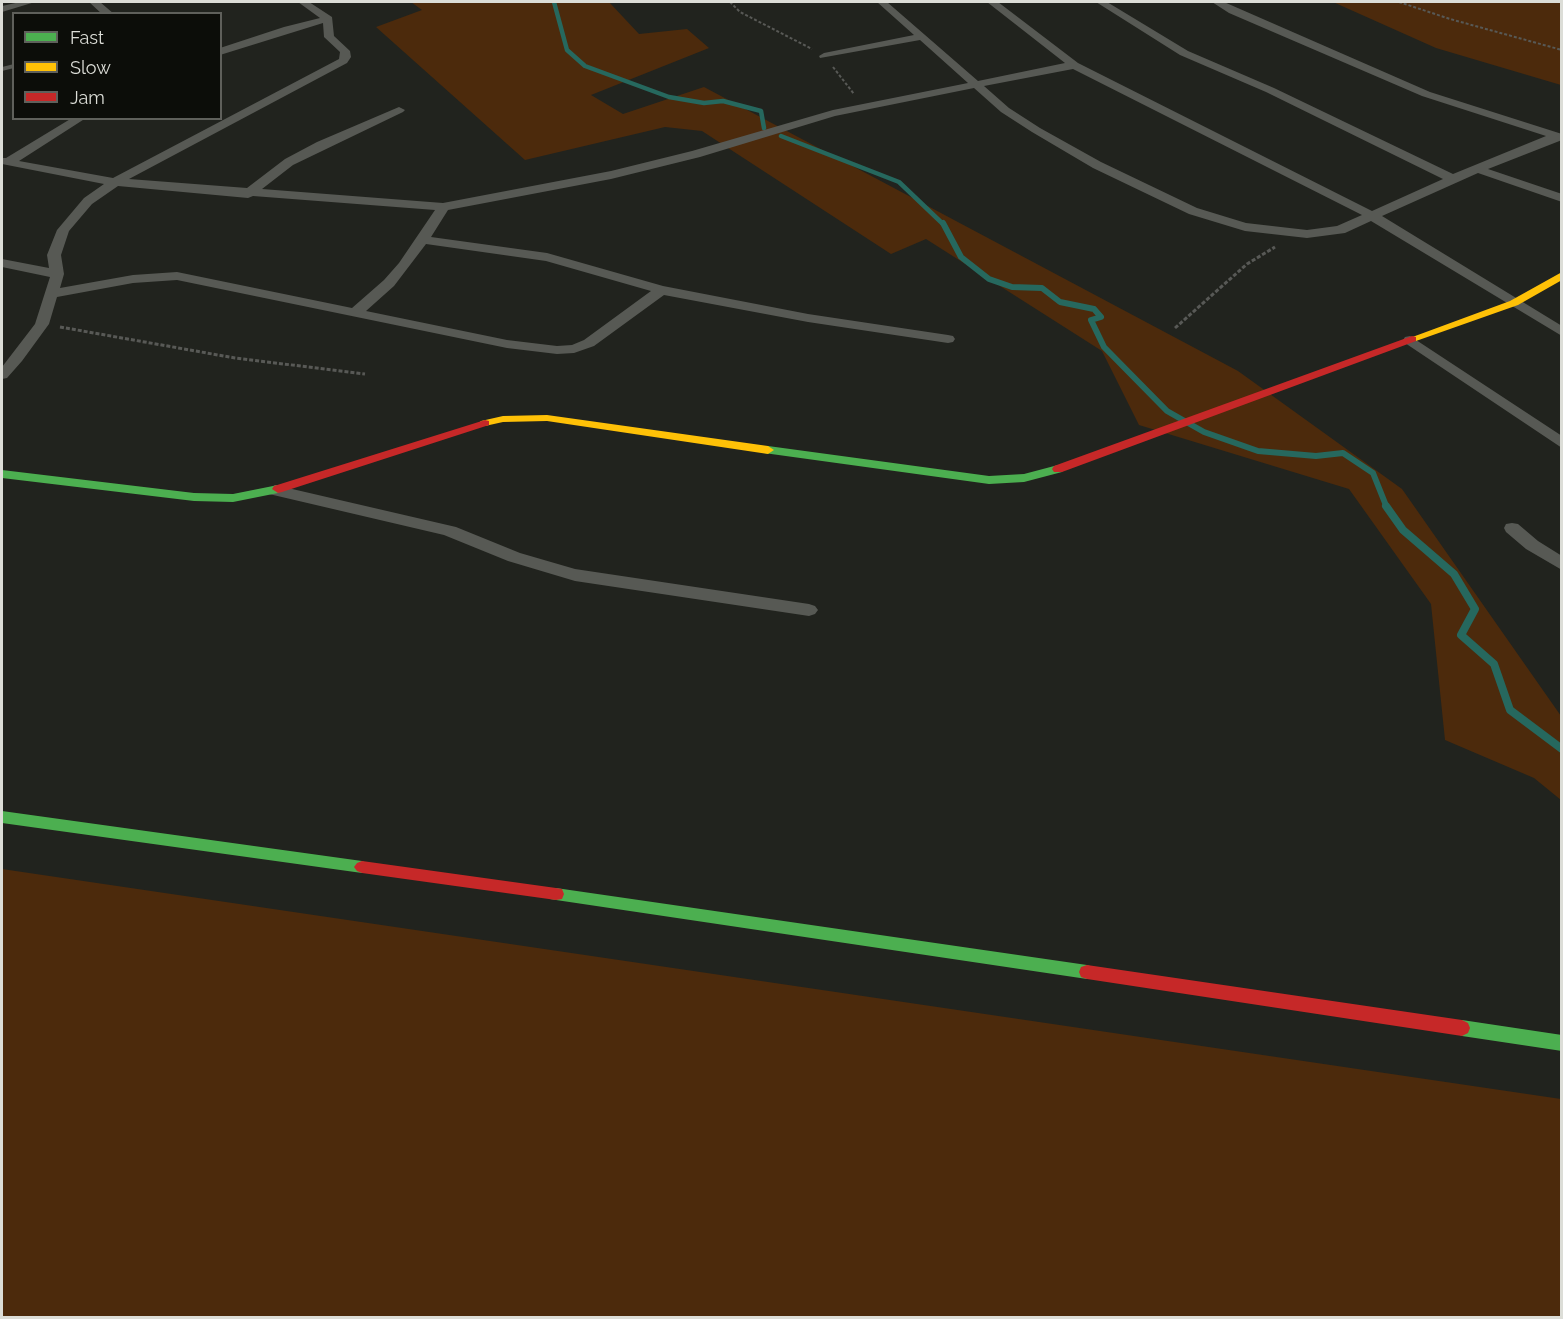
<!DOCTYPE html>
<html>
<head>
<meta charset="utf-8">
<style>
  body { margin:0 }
  #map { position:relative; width:1563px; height:1319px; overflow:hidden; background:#21231e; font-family:Raleway,sans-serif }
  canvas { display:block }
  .frame { position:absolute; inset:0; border:3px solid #dcddd7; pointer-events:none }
  .legend { position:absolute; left:12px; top:12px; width:210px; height:108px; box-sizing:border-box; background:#0c0d09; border:2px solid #5f605b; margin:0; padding:8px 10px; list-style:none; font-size:18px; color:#dcddd7 }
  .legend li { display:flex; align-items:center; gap:12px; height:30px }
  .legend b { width:30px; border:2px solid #5f605b }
</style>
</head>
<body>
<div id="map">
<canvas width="1563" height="1319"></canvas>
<div class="frame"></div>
<ul class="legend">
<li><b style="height:8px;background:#4caf50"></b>Fast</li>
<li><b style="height:8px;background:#ffc107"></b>Slow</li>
<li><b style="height:8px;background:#c62828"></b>Jam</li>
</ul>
</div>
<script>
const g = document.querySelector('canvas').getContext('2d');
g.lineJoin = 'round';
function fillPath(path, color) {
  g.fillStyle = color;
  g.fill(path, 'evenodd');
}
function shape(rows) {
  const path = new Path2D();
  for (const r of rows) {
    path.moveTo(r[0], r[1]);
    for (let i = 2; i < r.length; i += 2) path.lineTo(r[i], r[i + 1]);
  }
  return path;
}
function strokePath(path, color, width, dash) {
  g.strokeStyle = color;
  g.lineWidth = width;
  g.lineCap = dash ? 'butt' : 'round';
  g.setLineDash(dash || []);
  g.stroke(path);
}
fillPath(shape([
  [411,2,609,2,639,34,687,29,709,48,591,95,623,114,704,87,1238,371,1402,489,1561,716,1561,800,1534,778,1445,740,1431,604,1349,489,1139,425,1102,351,926,239,891,254,702,131,665,127,525,160,376,27,422,10],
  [1333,2,1561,2,1561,85,1436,48],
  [2,869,1561,1099,1561,1317,2,1317]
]), '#4c2a0c');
strokePath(shape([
  [554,2,567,50,585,66,669,97,704,103,723,101,761,111,764,128],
  [781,136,899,182,944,225]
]), '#26685e', 4.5);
strokePath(shape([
  [943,223,961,257,989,279,1012,287,1042,288,1060,302,1094,309,1101,317,1091,320,1104,347,1167,411,1204,432,1258,451,1316,456,1343,453,1373,473,1387,508]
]), '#26685e', 6);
strokePath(shape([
  [1386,506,1403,530,1454,574,1475,609,1461,635,1494,664,1510,710,1562,749]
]), '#26685e', 8);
strokePath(shape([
  [730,2,740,12,812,49],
  [1399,2,1450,19,1562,50],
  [833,67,854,94]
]), '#585956', 2, [3, 2]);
strokePath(shape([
  [60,327,235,358,365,374],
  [1175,328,1247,264,1275,247]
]), '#585956', 3, [4, 2]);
fillPath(shape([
  [14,64,14,68,2,71,2,67,14,64]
]), '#575954');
fillPath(shape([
  [20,2,35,2,2,12,2,6,20,2],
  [89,2,100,2,114,14,102,14,89,2],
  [298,2,309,2,332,17,334,36,350,51,351,57,347,63,129,179,247,188,285,159,317,142,399,107,405,110,403,112,293,165,262,189,443,203,611,171,692,151,833,110,968,83,920,40,820,58,819,56,824,53,914,35,877,2,887,2,978,81,1065,63,987,2,998,2,1078,63,1372,211,1443,179,1266,92,1180,55,1096,2,1107,2,1188,51,1274,88,1453,174,1546,136,1422,96,1229,13,1212,2,1224,2,1430,92,1562,134,1562,140,1488,169,1562,194,1562,202,1478,173,1382,216,1562,326,1562,336,1371,221,1345,233,1307,238,1245,231,1189,214,1093,168,1032,132,1001,112,974,88,835,116,700,157,611,179,448,210,431,237,547,253,663,286,808,314,948,335,953,336,955,339,953,342,948,343,808,322,664,295,594,346,574,353,557,354,507,348,177,280,133,283,57,297,49,324,22,361,7,378,2,379,2,367,35,324,50,277,2,267,2,259,49,268,47,255,57,230,84,198,104,184,2,164,2,158,6,158,72,118,86,118,19,161,113,178,339,59,340,52,324,37,323,23,220,55,220,48,284,27,320,18,298,2],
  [1073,69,1362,215,1337,226,1307,230,1246,223,1197,208,1101,162,1040,128,1009,108,984,86,1073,69],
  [118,186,248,198,253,196,435,210,399,263,384,280,352,308,177,272,133,275,60,288,64,274,61,255,69,231,92,204,118,186],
  [426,244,546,261,651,291,584,340,572,345,557,346,507,340,366,311,394,286,426,244],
  [1410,336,1562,436,1562,448,1405,343,1403,340,1405,337,1410,336],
  [275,485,456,527,520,553,575,569,809,604,815,606,818,610,815,614,809,616,575,581,508,561,444,535,269,494,267,490,275,485],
  [1512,523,1518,524,1538,541,1562,556,1562,570,1526,549,1506,532,1504,528,1506,524,1512,523]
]), '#575954');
fillPath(shape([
  [768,446,989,476,1024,474,1058,465,1064,469,1062,472,1024,482,989,484,764,453,762,450,768,446],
  [2,470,194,493,233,494,278,485,284,489,278,493,233,502,194,501,2,478,2,470],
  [2,811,362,861,367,863,370,867,367,871,362,873,2,823,2,811],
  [556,888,1087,965,1093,967,1095,972,1093,977,1087,979,556,900,550,899,548,894,550,889,556,888],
  [1462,1020,1562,1035,1562,1051,1462,1036,1456,1033,1454,1028,1456,1023,1462,1020]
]), '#4caf50');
fillPath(shape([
  [1562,272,1562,280,1518,305,1416,341,1408,341,1407,339,1510,301,1562,272],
  [547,415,768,446,774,450,768,454,547,421,503,422,485,426,479,423,481,421,503,416,547,415]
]), '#ffc107');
fillPath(shape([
  [1412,336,1416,337,1416,341,1062,472,1054,472,1052,469,1054,466,1412,336],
  [485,420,489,421,489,425,282,492,278,493,272,489,274,486,485,420],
  [362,861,556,888,562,889,564,894,562,899,556,900,362,873,357,871,354,867,357,863,362,861],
  [1087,965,1462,1020,1468,1023,1470,1028,1468,1033,1462,1036,1087,979,1081,977,1079,972,1081,967,1087,965]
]), '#c62828');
</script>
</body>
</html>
